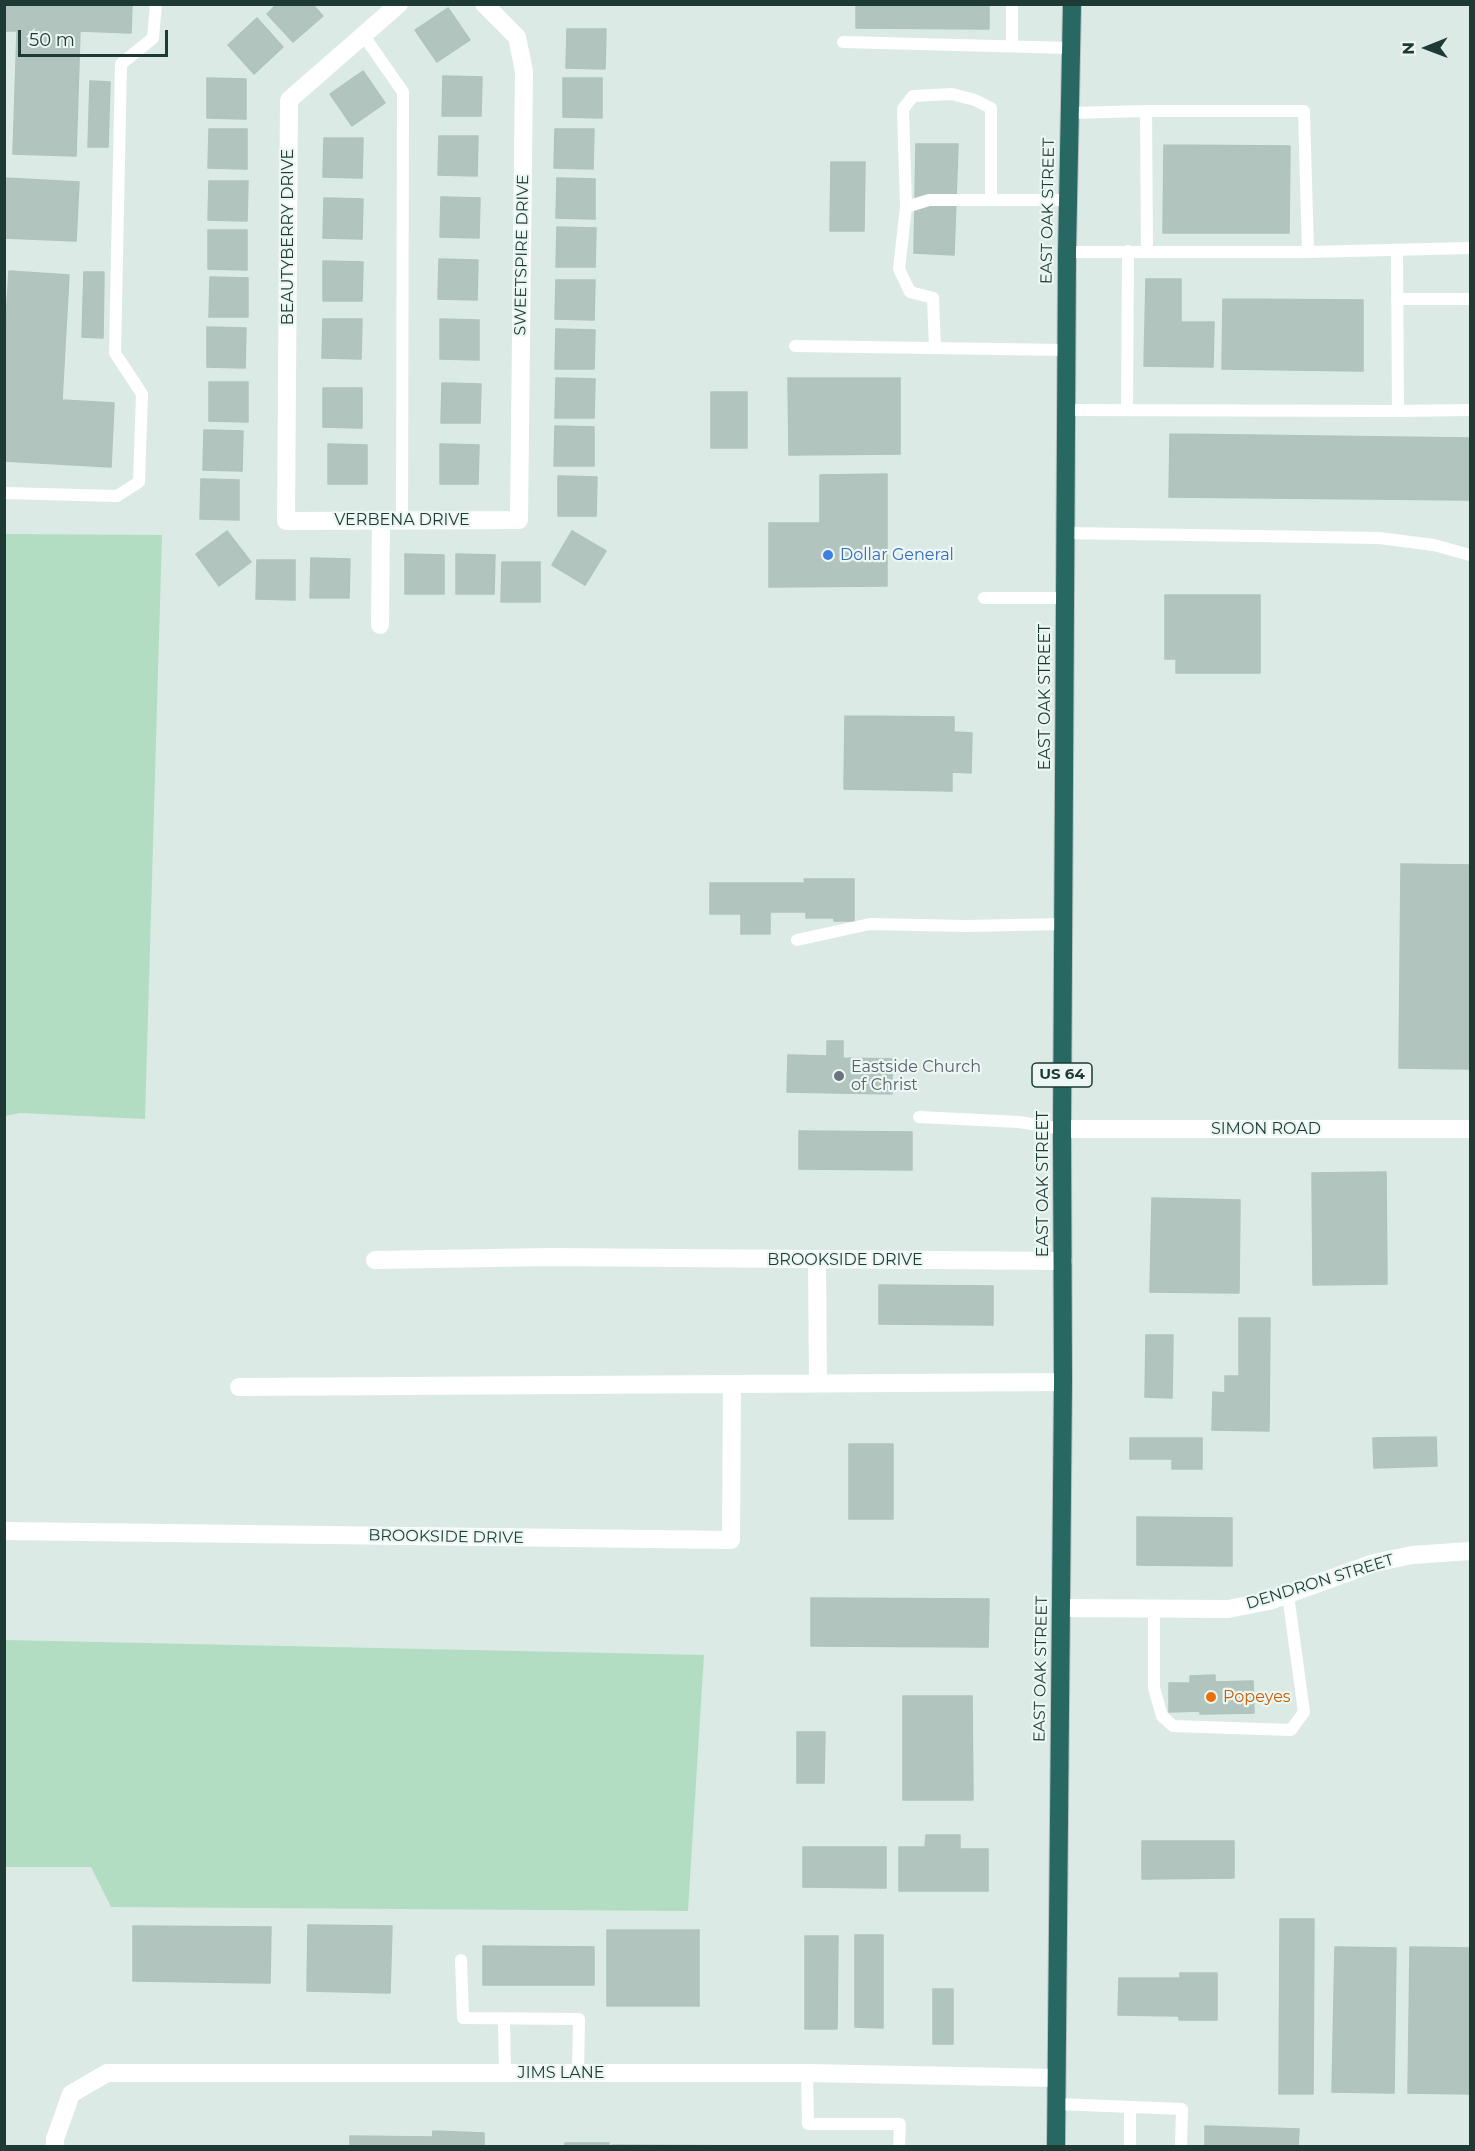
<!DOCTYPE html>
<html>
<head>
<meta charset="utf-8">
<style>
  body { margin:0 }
  #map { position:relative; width:1475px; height:2151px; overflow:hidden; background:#dceae5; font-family:Montserrat,sans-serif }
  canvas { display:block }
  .frame { position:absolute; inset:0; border:6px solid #1d3a35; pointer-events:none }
  .north { position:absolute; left:1397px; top:18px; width:60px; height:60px; -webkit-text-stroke:4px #ecf7f3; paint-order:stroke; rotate:269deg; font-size:16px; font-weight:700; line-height:24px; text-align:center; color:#1d3a35 }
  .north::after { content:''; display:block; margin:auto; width:21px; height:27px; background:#1d3a35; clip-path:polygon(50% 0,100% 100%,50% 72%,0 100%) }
  .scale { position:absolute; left:18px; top:30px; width:150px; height:27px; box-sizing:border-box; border:3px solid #1d3a35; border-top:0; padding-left:8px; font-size:18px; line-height:21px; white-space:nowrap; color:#1d3a35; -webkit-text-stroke:4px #ecf7f3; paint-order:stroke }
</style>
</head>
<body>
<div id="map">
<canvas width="1475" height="2151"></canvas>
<div class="frame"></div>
<div class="north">N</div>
<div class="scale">50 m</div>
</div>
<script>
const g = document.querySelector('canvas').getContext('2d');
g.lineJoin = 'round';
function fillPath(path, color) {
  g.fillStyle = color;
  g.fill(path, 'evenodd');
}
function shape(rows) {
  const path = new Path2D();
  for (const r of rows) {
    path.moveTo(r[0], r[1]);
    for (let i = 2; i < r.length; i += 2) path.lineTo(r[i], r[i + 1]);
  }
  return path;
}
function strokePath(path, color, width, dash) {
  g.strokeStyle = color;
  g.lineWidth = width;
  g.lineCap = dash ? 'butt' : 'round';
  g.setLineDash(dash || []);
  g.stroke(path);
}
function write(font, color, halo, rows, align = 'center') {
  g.font = font + ' Montserrat,sans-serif';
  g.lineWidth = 4.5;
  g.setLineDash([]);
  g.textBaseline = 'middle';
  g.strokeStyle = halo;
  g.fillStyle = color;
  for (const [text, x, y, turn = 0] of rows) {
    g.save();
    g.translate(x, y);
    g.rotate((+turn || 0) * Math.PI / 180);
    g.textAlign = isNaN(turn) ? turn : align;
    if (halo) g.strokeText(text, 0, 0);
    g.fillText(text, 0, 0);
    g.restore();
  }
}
fillPath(shape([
  [5,534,162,535,145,1119,20,1113,5,1116],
  [5,1640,704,1655,688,1911,111,1907,91,1867,5,1867]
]), '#b2ddc3');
const building = shape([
  [4,4,132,4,131,33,80,31,76,156,13,154,17,31,4,31,4,4],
  [277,4,312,4,323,16,293,42,267,14,277,4],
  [856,4,989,4,989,29,856,28,856,4],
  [448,8,470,40,437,62,415,30,448,8],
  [257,18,283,47,254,74,228,45,257,18],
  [567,29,606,29,605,69,566,68,567,29],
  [363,71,385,103,352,126,330,94,363,71],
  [443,76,482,77,481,116,442,116,443,76],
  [207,78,246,79,246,119,207,118,207,78],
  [563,78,602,78,602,118,563,117,563,78],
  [90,81,110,82,108,147,88,147,90,81],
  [209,129,247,129,247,169,208,168,209,129],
  [555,129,594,129,593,169,554,168,555,129],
  [439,136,478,136,477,176,438,175,439,136],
  [324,138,363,138,362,178,323,177,324,138],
  [916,144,958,144,954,255,914,253,916,144],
  [1164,145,1290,146,1289,233,1163,233,1164,145],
  [831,162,865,162,864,231,830,231,831,162],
  [4,178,79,182,76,241,4,238,4,178],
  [557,178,595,179,595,219,556,218,557,178],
  [209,181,248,181,247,221,208,220,209,181],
  [441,197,480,198,479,238,440,237,441,197],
  [324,198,363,199,362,239,323,238,324,198],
  [557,227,596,228,595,267,556,267,557,227],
  [208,230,247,230,247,270,208,269,208,230],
  [439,259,478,260,477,300,438,299,439,259],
  [323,261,363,262,362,301,323,301,323,261],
  [9,271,69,275,62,400,114,403,111,467,4,461,4,351,9,271],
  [84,272,104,272,103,338,82,337,84,272],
  [210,277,248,278,248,317,209,317,210,277],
  [1146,279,1181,279,1181,322,1214,322,1213,367,1144,366,1146,279],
  [556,280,595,280,594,320,555,319,556,280],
  [1223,299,1363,300,1363,371,1222,369,1223,299],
  [323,319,362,319,361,359,322,358,323,319],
  [440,319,479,320,479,360,440,359,440,319],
  [207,327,246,328,245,368,207,367,207,327],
  [556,329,595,330,594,369,555,369,556,329],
  [556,378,595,379,594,418,555,418,556,378],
  [788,378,900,378,900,454,789,455,788,378],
  [209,382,248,382,248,422,209,421,209,382],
  [442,383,481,384,480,423,441,423,442,383],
  [323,388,362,388,362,428,323,427,323,388],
  [711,392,747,392,747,448,711,448,711,392],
  [555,426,594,427,594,466,554,466,555,426],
  [204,430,243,431,242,471,203,470,204,430],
  [1170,434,1470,438,1470,500,1169,497,1170,434],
  [328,444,367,445,367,484,328,484,328,444],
  [440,444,479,445,478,484,440,484,440,444],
  [887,474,887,586,769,587,769,523,820,523,820,475,887,474],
  [558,476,597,477,596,516,558,516,558,476],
  [201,479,239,480,239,520,200,519,201,479],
  [227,531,251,562,219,586,196,554,227,531],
  [572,531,606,551,585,585,552,565,572,531],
  [405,554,444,555,444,594,405,594,405,554],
  [456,554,495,555,494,594,456,594,456,554],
  [311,558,350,559,349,598,310,598,311,558],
  [257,560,295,560,295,600,256,599,257,560],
  [502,562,540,562,540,602,501,602,502,562],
  [1165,595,1260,595,1260,673,1176,673,1176,659,1165,659,1165,595],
  [845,716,954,717,954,732,972,733,971,773,952,772,952,791,844,789,845,716],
  [1401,864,1470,865,1470,1069,1399,1068,1401,864],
  [804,879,854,879,854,921,834,921,834,918,806,918,806,912,770,912,770,934,741,934,741,914,710,914,710,883,805,883,804,879],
  [827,1041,843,1041,843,1058,892,1059,892,1094,787,1092,788,1055,827,1056,827,1041],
  [799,1131,912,1132,912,1170,799,1169,799,1131],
  [1386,1172,1387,1284,1313,1285,1312,1173,1386,1172],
  [1152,1198,1240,1200,1239,1293,1150,1292,1152,1198],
  [879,1285,993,1286,993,1325,879,1324,879,1285],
  [1239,1318,1270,1318,1269,1431,1212,1430,1213,1392,1225,1393,1225,1376,1239,1376,1239,1318],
  [1146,1335,1173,1335,1172,1398,1145,1397,1146,1335],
  [1436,1437,1437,1466,1374,1468,1373,1438,1436,1437],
  [1130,1438,1202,1438,1202,1469,1172,1469,1172,1459,1130,1459,1130,1438],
  [849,1444,893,1444,893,1519,849,1519,849,1444],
  [1137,1517,1232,1518,1232,1566,1137,1565,1137,1517],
  [811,1598,989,1599,988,1647,811,1646,811,1598],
  [1215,1675,1215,1682,1253,1681,1254,1713,1200,1714,1200,1711,1169,1712,1169,1683,1190,1683,1190,1676,1215,1675],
  [903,1696,972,1696,973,1800,903,1800,903,1696],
  [797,1732,825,1732,824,1783,797,1783,797,1732],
  [926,1835,960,1835,960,1849,988,1849,988,1891,899,1891,899,1847,925,1847,926,1835],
  [1142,1841,1234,1841,1234,1878,1142,1879,1142,1841],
  [803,1847,886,1847,886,1888,803,1887,803,1847],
  [1280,1919,1314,1919,1313,2094,1279,2094,1280,1919],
  [308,1925,392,1926,390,1993,307,1991,308,1925],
  [133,1926,271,1927,270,1983,133,1981,133,1926],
  [607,1930,699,1930,699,2006,607,2006,607,1930],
  [855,1935,883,1935,883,2028,855,2027,855,1935],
  [805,1936,838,1936,837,2029,805,2029,805,1936],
  [483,1946,594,1947,594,1985,483,1985,483,1946],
  [1335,1947,1396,1948,1394,2093,1332,2092,1335,1947],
  [1410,1947,1470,1948,1470,2094,1408,2093,1410,1947],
  [1180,1973,1217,1973,1217,2020,1179,2020,1179,2016,1118,2015,1119,1978,1180,1978,1180,1973],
  [933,1989,953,1989,953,2044,933,2044,933,1989],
  [1205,2126,1299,2129,1298,2146,1205,2146,1205,2126],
  [433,2131,484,2133,484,2146,432,2146,433,2131],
  [350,2136,432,2137,432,2146,350,2146,350,2136],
  [565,2143,609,2143,609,2146,565,2146,565,2143],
  [612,2145,771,2146,612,2146,612,2145]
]);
fillPath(building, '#b1c5be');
strokePath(building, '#aec4bd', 1.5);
const highway = shape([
  [1056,2146,1063,1382,1062,1129,1067,252,1072,4]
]);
strokePath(highway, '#bbc4c2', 20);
strokePath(shape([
  [364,36,403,92,402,520],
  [843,42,1071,48],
  [1012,46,1012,4],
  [1070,113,1146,111],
  [906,207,903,109,913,96,952,94,975,100,991,108,991,200],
  [1147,251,1146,111,1304,111,1308,252],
  [1067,252,1308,252,1470,248],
  [1397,299,1470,299],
  [795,346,1066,350],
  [935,348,933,298,910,292,899,269,906,207,929,200,1068,200],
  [1067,410,1398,411,1397,250],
  [1127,410,1128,251],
  [1398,411,1470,410],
  [4,493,117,496,139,482,142,394,115,353,121,64,153,38,156,4],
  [1065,533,1379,538,1434,545,1470,555],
  [984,598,1065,598],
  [797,940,870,924,966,926,1063,924],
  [919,1117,1019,1122,1062,1129],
  [1154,1609,1154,1688,1162,1716,1173,1726,1291,1730,1304,1712,1288,1595],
  [461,1960,463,2018,579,2019,578,2073],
  [504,2019,505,2073],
  [807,2073,808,2124,900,2124,899,2146],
  [1056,2104,1182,2109,1181,2146],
  [1130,2146,1130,2107]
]), '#fff', 12);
strokePath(shape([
  [399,4,289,100,286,521,519,520,524,71,517,37,484,4],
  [380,625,381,520],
  [1062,1129,1470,1129],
  [375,1260,550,1257,1063,1261],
  [817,1260,818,1383],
  [239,1387,1063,1382],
  [4,1531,731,1540,732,1384],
  [1061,1608,1228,1609,1269,1601,1374,1563,1412,1555,1470,1551],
  [55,2146,55,2139,71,2094,107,2073,807,2073,1056,2078]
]), '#fff', 18);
strokePath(highway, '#276862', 18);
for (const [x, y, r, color] of [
  [828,555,6,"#3f7fe0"],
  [839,1076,6,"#6b7280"],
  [1211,1697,6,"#e8710a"]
]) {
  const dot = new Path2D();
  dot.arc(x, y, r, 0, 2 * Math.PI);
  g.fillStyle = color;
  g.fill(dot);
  strokePath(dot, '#ecf7f3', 2);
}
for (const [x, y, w] of [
  [1062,1075,60]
]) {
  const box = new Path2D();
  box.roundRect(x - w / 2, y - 12, w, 24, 4.5);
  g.fillStyle = '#ecf7f3';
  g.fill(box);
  strokePath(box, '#1d3a35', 1.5);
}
write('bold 15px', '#1d3a35', null, [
  ["US 64",1062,1075]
]);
write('16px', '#1d3a35', '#ecf7f3', [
  ["EAST OAK STREET",1048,211,-89],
  ["BEAUTYBERRY DRIVE",288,237,-90],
  ["SWEETSPIRE DRIVE",522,255,-89],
  ["VERBENA DRIVE",402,520],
  ["EAST OAK STREET",1045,697,-90],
  ["SIMON ROAD",1266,1129],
  ["EAST OAK STREET",1043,1184,-90],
  ["BROOKSIDE DRIVE",845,1260],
  ["BROOKSIDE DRIVE",446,1537,1],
  ["DENDRON STREET",1320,1582,-17],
  ["EAST OAK STREET",1041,1669,-89],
  ["JIMS LANE",561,2073]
]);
write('16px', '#366cbe', '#ecf7f3', [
  ["Dollar General",840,555]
], 'left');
write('16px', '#5b616d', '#ecf7f3', [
  ["Eastside Church",851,1067],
  ["of Christ",851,1085]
], 'left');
write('16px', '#c56008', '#ecf7f3', [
  ["Popeyes",1223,1697]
], 'left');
</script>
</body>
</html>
